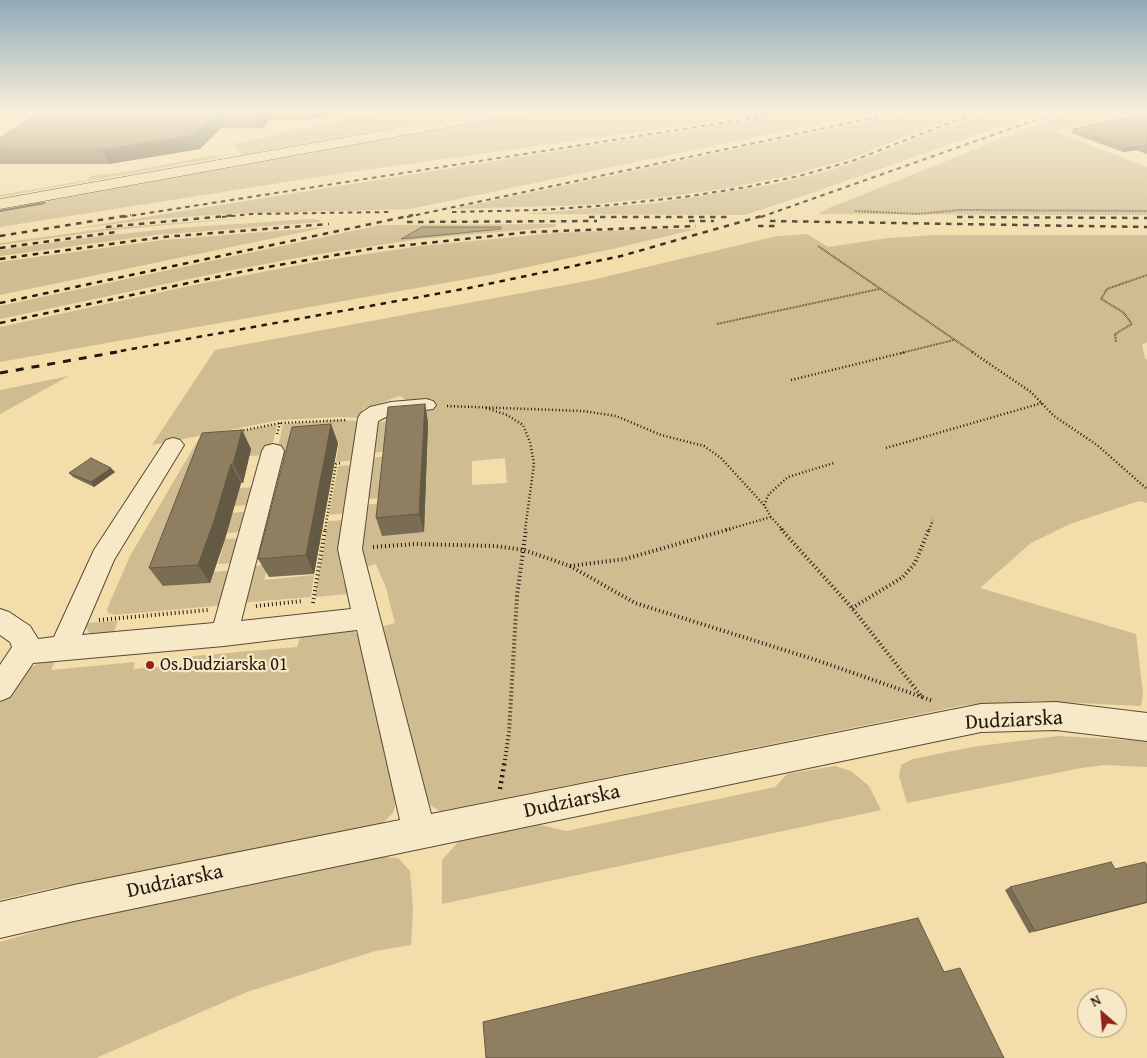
<!DOCTYPE html>
<html>
<head>
<meta charset="utf-8">
<style>
  body { margin:0 }
  #map { position:relative; width:1147px; height:1058px; overflow:hidden; background:#f2ddab; font-family:"Gentium Book Plus",serif }
  canvas { display:block }
  .north { position:absolute; left:1077px; top:988px; width:50px; height:50px; box-sizing:border-box; background:#f7e9c8; border:1px solid #a2967e; border-radius:50%; rotate:333deg; font-size:14px; font-weight:700; line-height:20px; text-align:center; color:#231a0f }
  .north::after { content:''; display:block; margin:auto; width:18px; height:22px; background:#8f2418; clip-path:polygon(50% 0,100% 100%,50% 72%,0 100%) }
</style>
</head>
<body>
<div id="map">
<canvas width="1147" height="1058"></canvas>
<div class="north">N</div>
</div>
<script>
const g = document.querySelector('canvas').getContext('2d');
g.lineJoin = 'round';
function fillPath(path, color) {
  g.fillStyle = color;
  g.fill(path, 'evenodd');
}
function shape(rows) {
  const path = new Path2D();
  for (const r of rows) {
    path.moveTo(r[0], r[1]);
    for (let i = 2; i < r.length; i += 2) path.lineTo(r[i], r[i + 1]);
  }
  return path;
}
function strokePath(path, color, width, dash) {
  g.strokeStyle = color;
  g.lineWidth = width;
  g.lineCap = dash ? 'butt' : 'round';
  g.setLineDash(dash || []);
  g.stroke(path);
}
function write(font, color, halo, rows, align = 'center') {
  g.font = font + ' "Gentium Book Plus",serif';
  g.lineWidth = 4.5;
  g.setLineDash([]);
  g.textBaseline = 'middle';
  g.strokeStyle = halo;
  g.fillStyle = color;
  for (const [text, x, y, turn = 0] of rows) {
    g.save();
    g.translate(x, y);
    g.rotate((+turn || 0) * Math.PI / 180);
    g.textAlign = isNaN(turn) ? turn : align;
    if (halo) g.strokeText(text, 0, 0);
    g.fillText(text, 0, 0);
    g.restore();
  }
}
fillPath(shape([
  [381,111,481,111,242,155,234,144],
  [538,111,787,111,337,174,0,227,0,210],
  [806,111,881,111,410,209,227,214,154,219,65,230],
  [915,111,973,111,846,160,792,175,734,187,673,196,586,205,453,209],
  [987,111,1045,111,809,194,745,215,523,214,655,203,775,184,827,171,869,157],
  [1070,111,1143,111,1054,131,1147,167,1147,215,818,214,829,208],
  [208,156,224,157,0,197,0,195,88,180,91,176,131,171],
  [269,216,113,230,0,245,0,243,110,228],
  [310,219,321,220,320,222,156,235,0,256,0,250,101,236,177,228],
  [556,224,556,227,420,239,313,255,222,272,0,319,0,306,380,225],
  [327,227,318,229,0,295,0,262,162,240],
  [655,229,697,229,612,249,490,275,0,362,0,327,189,286,315,262,420,246,555,233],
  [807,234,828,247,888,238,935,235,1147,235,1147,342,1142,345,1145,358,1147,360,1147,503,1139,501,1070,524,1031,543,980,588,1136,634,1143,694,1141,706,1036,701,965,705,440,811,431,806,424,792,381,627,395,623,386,588,376,564,366,567,361,566,361,505,386,503,410,413,433,408,433,399,406,400,400,396,363,409,361,418,341,417,280,420,152,445,215,350,592,280,777,236],
  [505,458,507,483,472,485,472,461],
  [69,376,0,414,0,390],
  [396,419,391,451,371,453,375,423],
  [336,420,360,421,355,460,336,462,339,442,297,445,294,456,276,457,283,424],
  [277,424,271,452,267,455,249,456,164,586,210,583,213,572,236,570,225,605,116,615,108,613,107,609,130,556,198,440],
  [390,456,386,497,362,500,367,458],
  [354,465,347,513,329,515,338,466],
  [258,487,253,505,234,506,239,488],
  [251,511,246,532,225,533,232,513],
  [346,520,342,576,348,594,315,597,328,521],
  [244,538,237,563,218,564,225,539],
  [268,565,264,580,314,575,311,597,238,603,248,566],
  [118,621,113,634,90,634,86,627,85,623],
  [350,628,358,635,397,800,393,813,382,824,43,890,0,900,0,703,8,688,24,672,38,663,56,660,51,670,135,662,133,669,190,664,193,656,297,647,301,634],
  [1058,736,1147,741,1147,767,1105,765,1081,768,907,803,899,776,901,765,913,759,972,747],
  [835,766,851,771,869,786,881,810,442,904,442,860,460,840,541,825,566,831,775,787,787,774],
  [384,857,398,858,410,871,413,910,411,945,375,951,247,992,96,1058,0,1058,0,942,58,925]
]), '#cfbc90');
const water = shape([
  [422,227,501,227,501,229,401,239,422,227]
]);
fillPath(water, '#ac9b76');
strokePath(water, '#75674d', 1);
fillPath(shape([
  [44,202,46,203,45,204,0,212,0,210,44,202]
]), '#75674d');
const minor = shape([
  [426,399,433,401,436,405,433,409,392,414,378,421,362,549,431,814,981,704,1056,702,1147,713,1147,741,1056,730,981,732,74,921,0,938,0,902,74,885,400,820,357,630,224,646,33,663,10,697,0,701,0,665,12,647,10,642,0,635,0,609,9,612,30,626,38,639,54,637,94,550,166,440,173,438,180,440,184,445,114,560,82,635,214,623,262,451,265,446,273,444,281,446,284,451,241,621,351,609,338,549,358,418,361,413,370,407,391,402,426,399]
]);
const major = shape([
  [493,111,521,111,515,115,0,209,0,199,493,111]
]);
strokePath(minor, '#574b36', 2);
strokePath(major, '#231a0f', 1);
strokePath(shape([
  [855,211,918,214,959,210,1147,211],
  [818,246,974,353],
  [717,324,879,289],
  [1116,342,1115,334,1132,324,1123,312,1101,299,1107,289,1147,275],
  [901,353,954,340]
]), '#231a0f', 2, [0.5, 1]);
strokePath(shape([
  [972,352,1031,392,1054,416,1097,445,1147,489],
  [791,380,906,352],
  [447,406,583,411,616,416,661,435,704,446,721,458,764,505],
  [486,408,507,415,523,425,530,442,534,464,525,530],
  [240,431,280,423,347,420],
  [277,434,280,423],
  [886,448,1042,403],
  [325,530,336,464,341,463],
  [726,530,771,517],
  [783,530,771,517,764,505,769,494,788,477,834,463],
  [929,530,933,520]
]), '#231a0f', 2.5, [1, 2.5]);
strokePath(shape([
  [781,529,852,608,922,697,933,701],
  [373,547,415,544,495,546,524,550,570,566,635,603,816,660,922,697],
  [570,566,625,559,730,529],
  [313,603,325,529],
  [256,606,302,601],
  [852,608,903,577,915,563,929,529],
  [99,620,208,610],
  [505,760,509,732,517,596,526,529]
]), '#231a0f', 4, [1, 3]);
strokePath(shape([
  [500,789,505,759]
]), '#231a0f', 4.5, [2, 4]);
fillPath(minor, '#f7e9c8');
fillPath(major, '#f2ddab');
strokePath(shape([
  [452,212,540,210,612,205,684,197,747,187,799,176,852,161,980,111],
  [123,217,798,111],
  [222,217,252,214,389,212],
  [407,217,905,111],
  [761,217,1061,111]
]), '#231a0f', 2, [4.5, 4.5]);
strokePath(shape([
  [589,217,729,217],
  [957,217,1147,218],
  [689,221,714,221],
  [770,221,1147,227],
  [407,222,597,221],
  [758,226,779,226],
  [106,227,236,215],
  [0,236,131,215],
  [0,248,116,232],
  [0,259,163,237,329,224],
  [0,303,413,215],
  [0,323,245,271,370,249,530,232,696,226],
  [110,353,469,288,621,256,765,215]
]), '#231a0f', 2.5, [5.5, 5.5]);
strokePath(shape([
  [0,373,117,352]
]), '#231a0f', 3, [8, 8]);
fillPath(shape([
  [55,111,347,111,312,119,270,119,263,128,221,128,200,149,109,164,0,164,0,138,50,114],
  [1147,113,1147,154,1136,150,1123,152,1071,133,1073,129],
  [425,404,428,423,424,532,382,536,376,518],
  [242,430,251,449,243,483,241,483,225,539,210,583,163,586,149,568],
  [338,443,314,574,269,577,258,559],
  [115,472,94,487,73,477,69,473],
  [1147,865,1147,903,1029,933,1005,890,1010,887,1115,869]
]), '#7b6d53');
fillPath(shape([
  [262,111,268,111,270,119,263,128,259,115],
  [310,111,347,111,312,119],
  [216,114,221,128,200,149,109,164,102,150],
  [1139,146,1136,150,1123,152,1126,148],
  [425,404,428,423,424,532,419,514],
  [331,424,338,443,314,574,306,555],
  [242,430,251,449,243,483,233,464],
  [231,464,241,483,225,539,210,583,198,565],
  [111,468,115,472,94,487,91,482]
]), '#645943');
const building = shape([
  [55,111,262,111,259,115,216,114,194,135,102,150,0,150,0,138,36,114,50,114,55,111],
  [1147,113,1147,149,1139,146,1126,148,1073,129,1147,113],
  [425,404,419,514,376,518,388,407,425,404],
  [331,424,306,555,258,559,292,427,331,424],
  [242,430,233,464,231,464,214,521,198,565,149,568,202,433,242,430],
  [91,458,111,468,91,482,69,473,91,458],
  [1111,862,1115,869,1145,862,1147,865,1147,902,1035,931,1010,887,1111,862],
  [918,918,944,972,960,968,1004,1058,486,1058,483,1022,918,918]
]);
fillPath(building, '#8f7f60');
strokePath(building, '#645943', 1);
const sky = g.createLinearGradient(0, 0, 0, 259);
sky.addColorStop(0, '#90aaba');
sky.addColorStop(0.43, '#f9f0d9');
sky.addColorStop(1, '#f9f0d900');
g.fillStyle = sky;
g.fillRect(0, 0, 1147, 259);
for (const [x, y, r, color] of [
  [150,665,5,"#8f2418"]
]) {
  const dot = new Path2D();
  dot.arc(x, y, r, 0, 2 * Math.PI);
  g.fillStyle = color;
  g.fill(dot);
  strokePath(dot, '#f7e9c8', 2);
}
write('18px', '#231a0f', '#f7e9c8', [
  ["Os.Dudziarska 01",160,665]
], 'left');
write('21px', '#231a0f', '#f7e9c8', [
  ["Dudziarska",1014,721,-3],
  ["Dudziarska",572,802,-12],
  ["Dudziarska",175,882,-12]
]);
</script>
</body>
</html>
